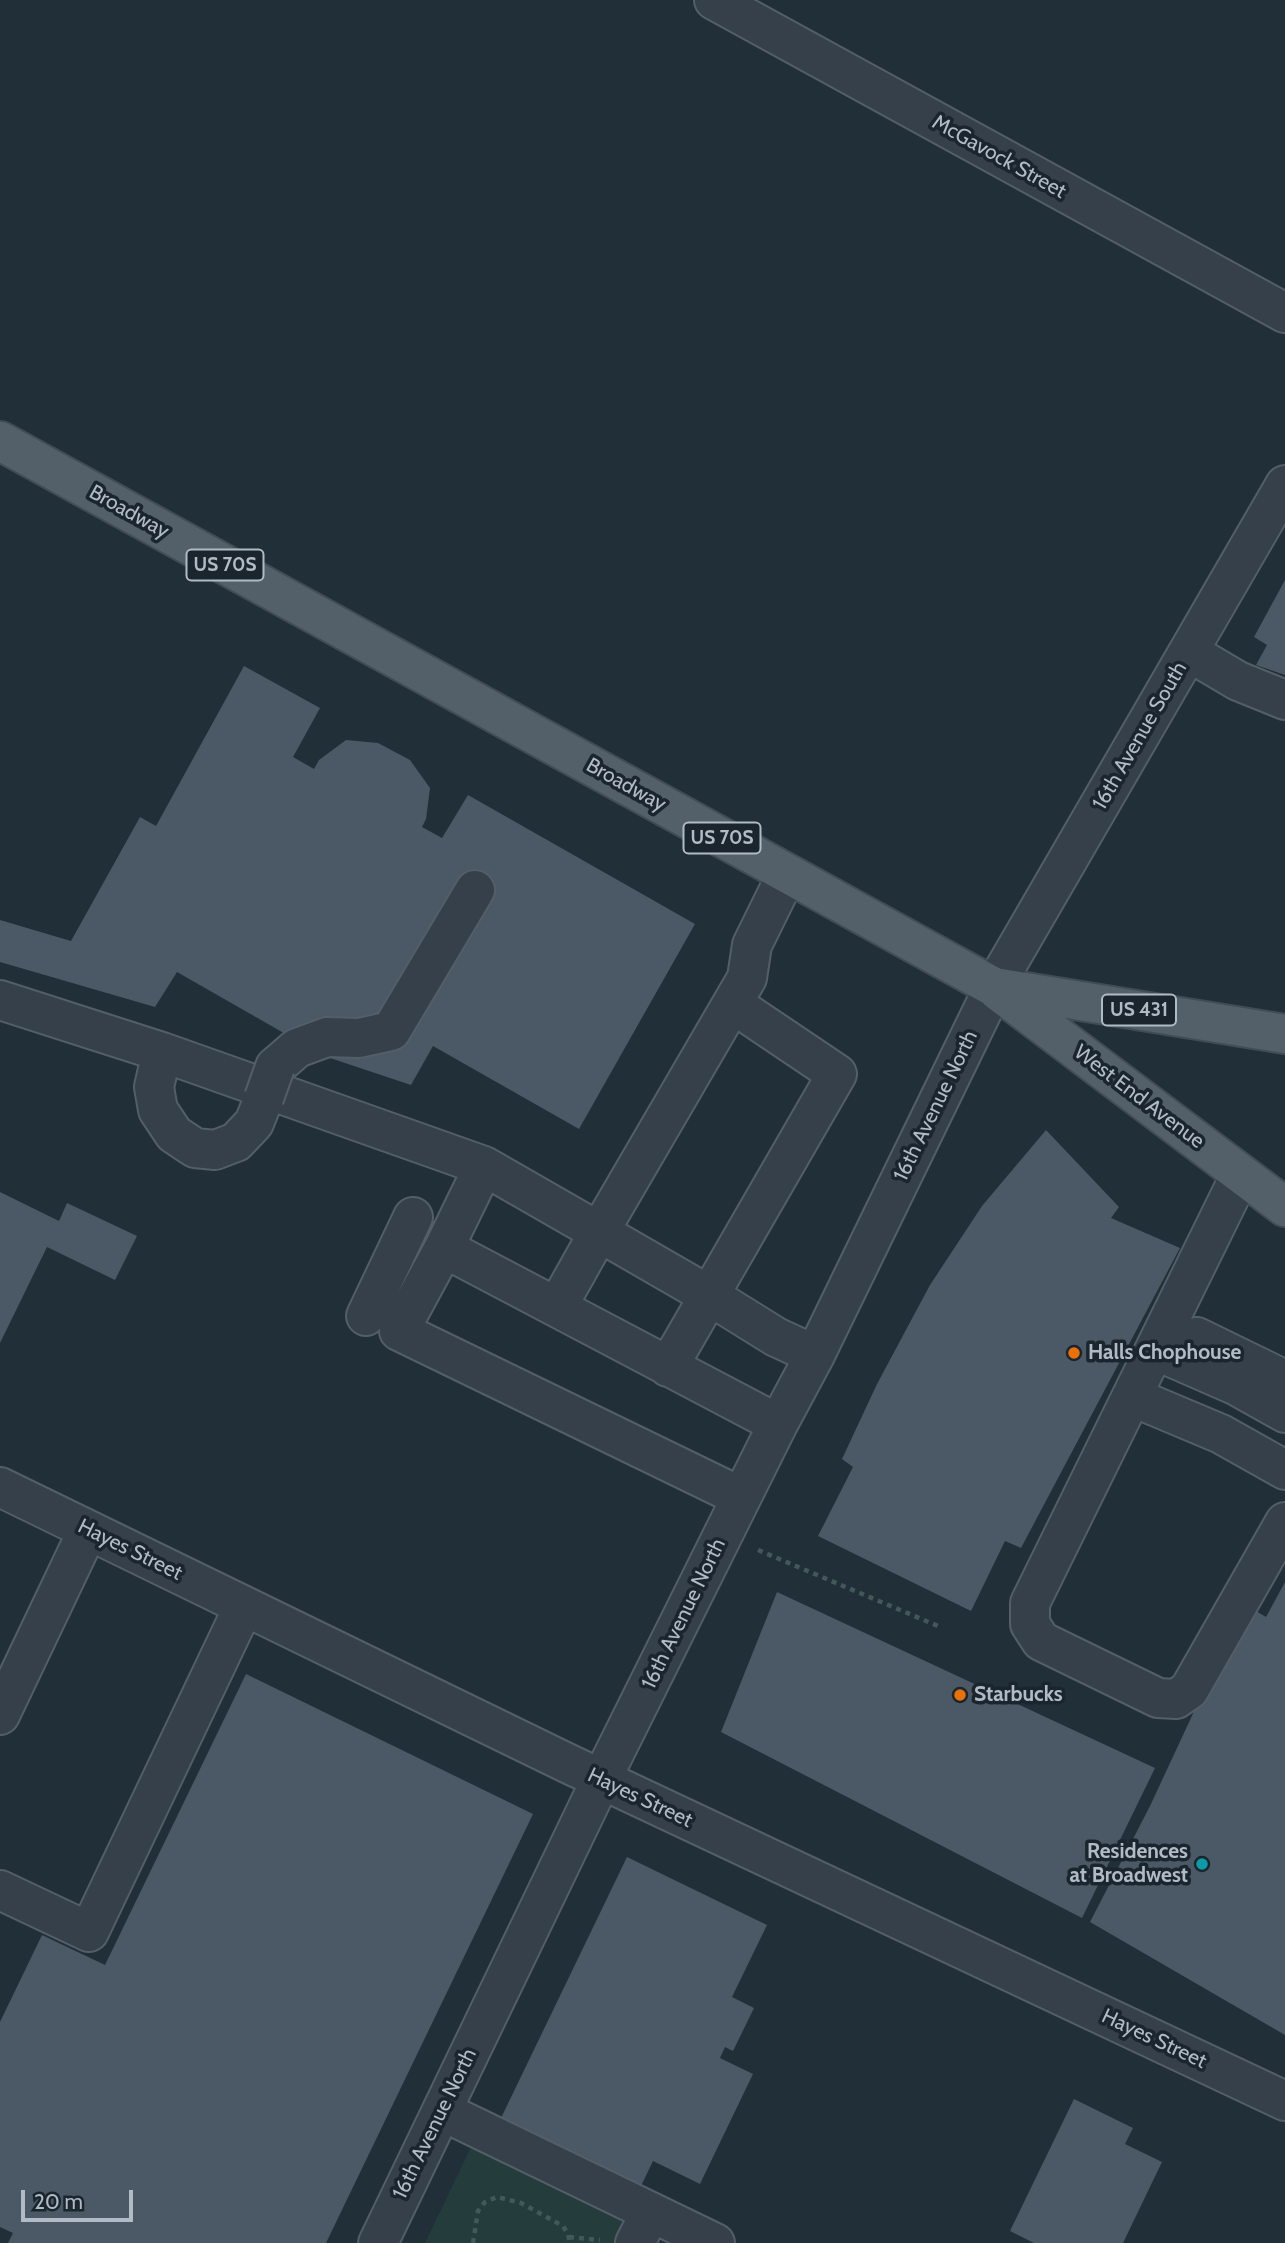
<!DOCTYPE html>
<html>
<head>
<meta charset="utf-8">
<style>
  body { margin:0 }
  #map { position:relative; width:1285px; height:2243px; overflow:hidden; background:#212f39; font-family:Cabin,sans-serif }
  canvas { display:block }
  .scale { position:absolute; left:21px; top:2190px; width:112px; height:32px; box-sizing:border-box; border:4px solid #b0bbc6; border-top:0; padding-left:9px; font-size:21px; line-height:24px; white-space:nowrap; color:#b0bbc6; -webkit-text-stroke:5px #1a252e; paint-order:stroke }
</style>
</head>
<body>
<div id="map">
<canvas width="1285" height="2243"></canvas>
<div class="scale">20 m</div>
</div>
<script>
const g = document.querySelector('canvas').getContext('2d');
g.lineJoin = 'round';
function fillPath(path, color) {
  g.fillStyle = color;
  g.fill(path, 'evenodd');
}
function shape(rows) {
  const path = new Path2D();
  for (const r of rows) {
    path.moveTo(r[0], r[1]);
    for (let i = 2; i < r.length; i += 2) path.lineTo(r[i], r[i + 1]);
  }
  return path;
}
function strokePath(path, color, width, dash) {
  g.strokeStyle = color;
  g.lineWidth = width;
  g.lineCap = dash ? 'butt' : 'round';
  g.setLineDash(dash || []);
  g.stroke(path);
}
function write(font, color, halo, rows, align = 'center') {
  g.font = font + ' Cabin,sans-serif';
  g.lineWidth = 7;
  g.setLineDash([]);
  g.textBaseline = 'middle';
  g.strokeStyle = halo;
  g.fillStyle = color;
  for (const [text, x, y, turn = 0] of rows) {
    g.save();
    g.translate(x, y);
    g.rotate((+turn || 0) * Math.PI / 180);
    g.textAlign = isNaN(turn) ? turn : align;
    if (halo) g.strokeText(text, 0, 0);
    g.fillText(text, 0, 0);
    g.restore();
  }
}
fillPath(shape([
  [473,2143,611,2204,622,2222,616,2243,425,2243]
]), '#243c3b');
fillPath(shape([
  [1285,580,1285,675,1256,665,1267,645,1254,637],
  [244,666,320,708,293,757,314,769,319,760,346,740,378,743,410,760,430,788,426,819,422,827,442,838,468,795,695,924,579,1129,433,1046,411,1085,324,1056,177,972,155,1007,0,962,0,920,71,941,140,817,156,826],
  [1046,1130,1119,1207,1111,1218,1180,1248,1021,1548,1005,1541,971,1611,818,1536,853,1467,842,1459,877,1384,930,1285,982,1206],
  [0,1192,59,1221,67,1203,137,1236,115,1280,47,1247,0,1343],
  [1285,1582,1285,2035,1090,1922,1150,1806,1244,1604,1266,1617],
  [777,1592,1155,1768,1082,1918,721,1732],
  [246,1674,533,1814,326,2243,8,2243,13,2233,0,2227,0,2022,42,1935,105,1965],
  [627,1857,767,1925,732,1997,754,2008,733,2051,725,2047,720,2058,753,2074,700,2184,653,2161,641,2186,501,2118],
  [1074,2099,1133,2128,1125,2144,1162,2162,1123,2243,1034,2243,1010,2231]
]), '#4a5965');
const minor = shape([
  [714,0,1285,313],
  [1189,652,1238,681,1285,700],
  [787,874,752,945,747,978,599,1232,710,1296,776,1337,815,1355],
  [0,1000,162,1052,484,1166,599,1232,557,1307],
  [162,1052,154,1087,158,1110,174,1134,195,1148,215,1150,236,1142,254,1123,264,1098],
  [275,1067,297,1048,327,1037,359,1038,391,1031,475,890],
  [484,1166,444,1248,399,1331,741,1497],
  [1241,1174,1030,1603,1030,1624,1041,1641,1158,1698,1176,1699,1189,1690,1285,1522],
  [444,1248,778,1424],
  [366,1316,413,1217],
  [1197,1337,1285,1380],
  [1155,1350,1235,1385,1285,1413],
  [668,1367,837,1074,733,1004],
  [1133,1397,1221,1434,1285,1470],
  [0,1487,569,1764,1285,2101],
  [0,1715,88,1530],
  [0,1890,89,1932,244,1606],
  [442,2111,715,2243],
  [378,2243,601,1780,778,1424,815,1355,994,987,1285,485],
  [635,2243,651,2212]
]);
const major = shape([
  [0,441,994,987,1285,1034],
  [998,991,1285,1207]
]);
strokePath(minor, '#535e67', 42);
strokePath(major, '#414c56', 42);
strokePath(shape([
  [758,1550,938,1626],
  [569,2237,600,2240],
  [473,2243,478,2211,485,2202,497,2197,521,2203,563,2226,568,2234,570,2243]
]), '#435959', 4.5, [5, 5]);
strokePath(minor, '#35404a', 38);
strokePath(major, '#53606a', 38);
const minorBridge = shape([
  [264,1098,275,1067]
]);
strokePath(minorBridge, '#535e67', 42, []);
strokePath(minorBridge, '#35404a', 38);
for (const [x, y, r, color] of [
  [1074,1353,7,"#e8710a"],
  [960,1695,7,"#e8710a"],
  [1202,1864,7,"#0f9aa8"]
]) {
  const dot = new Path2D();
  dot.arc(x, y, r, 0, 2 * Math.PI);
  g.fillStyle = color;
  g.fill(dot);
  strokePath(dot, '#1a252e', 2.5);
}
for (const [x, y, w] of [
  [225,565,77],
  [722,838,77],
  [1139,1010,74]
]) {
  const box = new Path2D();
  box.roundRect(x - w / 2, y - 15.5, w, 31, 5);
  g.fillStyle = '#1a252e';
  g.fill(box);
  strokePath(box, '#b0bbc6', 2);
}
write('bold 19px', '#b0bbc6', null, [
  ["US 70S",225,565],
  ["US 70S",722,838],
  ["US 431",1139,1010]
]);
write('21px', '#b0bbc6', '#1a252e', [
  ["McGavock Street",999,157,29],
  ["Broadway",129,512,29],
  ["16th Avenue South",1140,736,-60],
  ["Broadway",626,785,29],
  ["West End Avenue",1139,1097,37],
  ["16th Avenue North",936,1106,-64],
  ["Hayes Street",130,1550,26],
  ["16th Avenue North",684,1614,-64],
  ["Hayes Street",640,1798,25],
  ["Hayes Street",1154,2039,25],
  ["16th Avenue North",435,2124,-64]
]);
write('bold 21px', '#b0bbc6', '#1a252e', [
  ["Halls Chophouse",1088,1353],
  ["Starbucks",974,1695],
  ["Residences",1188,1852,"right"],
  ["at Broadwest",1188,1876,"right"]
], 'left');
</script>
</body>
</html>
